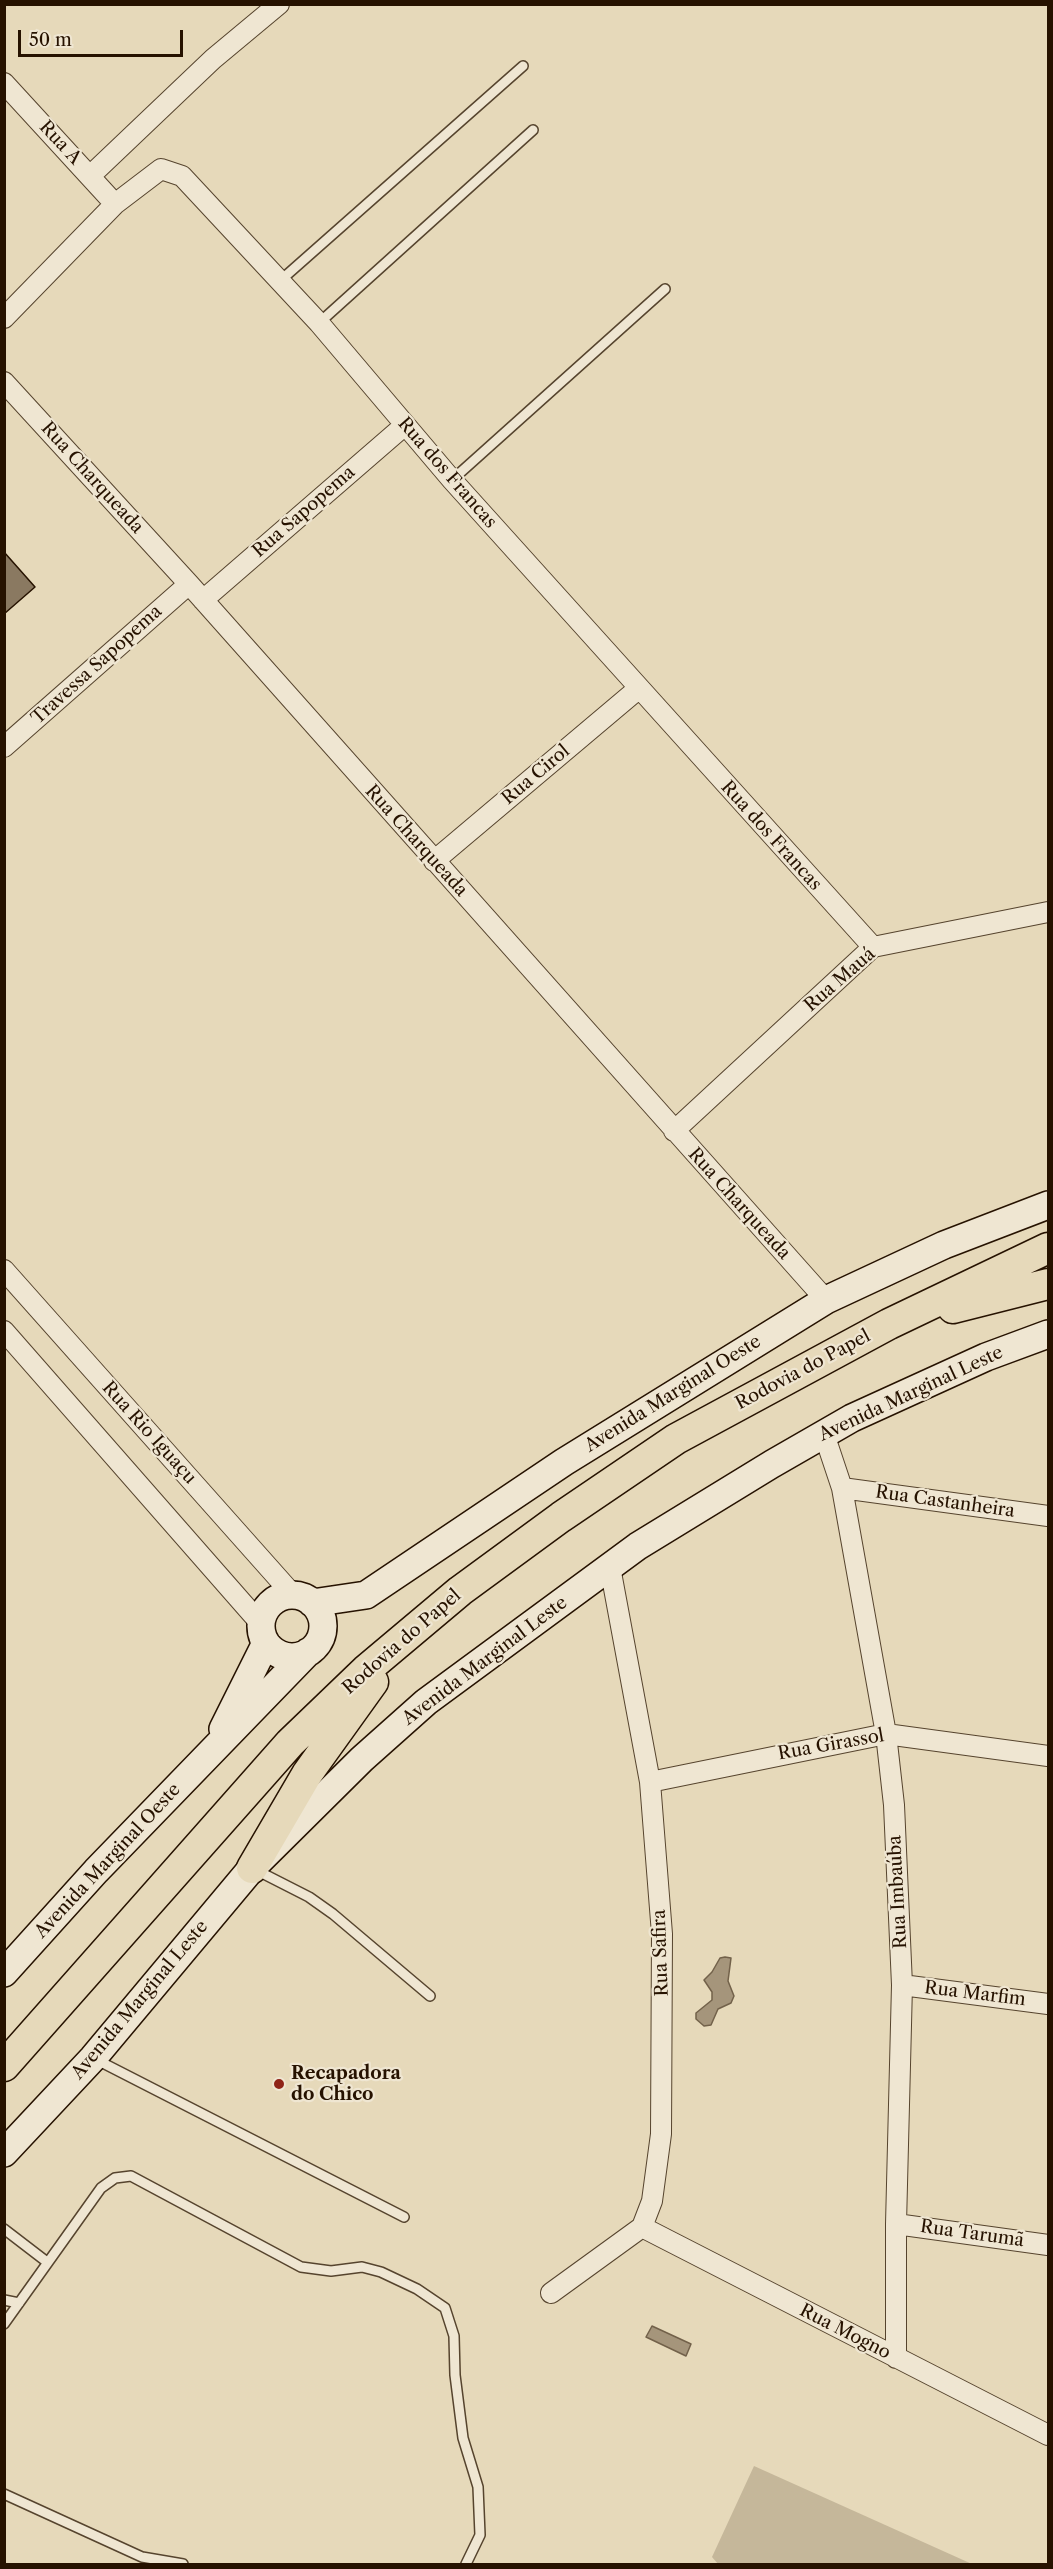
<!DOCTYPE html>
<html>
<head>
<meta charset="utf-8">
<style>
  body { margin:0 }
  #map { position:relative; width:1053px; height:2569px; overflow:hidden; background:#e6d9ba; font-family:"Libre Caslon Text",serif }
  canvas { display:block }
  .frame { position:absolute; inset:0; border:6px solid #261200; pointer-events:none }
  .scale { position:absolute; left:18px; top:30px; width:165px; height:27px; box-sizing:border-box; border:3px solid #261200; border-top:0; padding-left:8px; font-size:18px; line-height:21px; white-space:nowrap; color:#261200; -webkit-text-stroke:4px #efe6d2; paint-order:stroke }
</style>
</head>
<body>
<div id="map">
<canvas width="1053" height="2569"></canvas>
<div class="frame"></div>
<div class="scale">50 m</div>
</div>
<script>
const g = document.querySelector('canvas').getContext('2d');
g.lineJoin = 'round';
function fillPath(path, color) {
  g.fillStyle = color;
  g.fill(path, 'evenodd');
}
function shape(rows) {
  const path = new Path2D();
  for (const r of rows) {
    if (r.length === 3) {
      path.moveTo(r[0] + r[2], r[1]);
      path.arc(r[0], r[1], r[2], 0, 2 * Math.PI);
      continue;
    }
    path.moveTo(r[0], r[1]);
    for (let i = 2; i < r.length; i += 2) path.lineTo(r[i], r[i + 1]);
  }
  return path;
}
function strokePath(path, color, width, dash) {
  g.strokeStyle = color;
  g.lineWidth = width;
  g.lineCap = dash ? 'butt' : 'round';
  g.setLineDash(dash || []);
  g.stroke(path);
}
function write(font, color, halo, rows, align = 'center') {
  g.font = font + ' "Libre Caslon Text",serif';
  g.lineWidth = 4.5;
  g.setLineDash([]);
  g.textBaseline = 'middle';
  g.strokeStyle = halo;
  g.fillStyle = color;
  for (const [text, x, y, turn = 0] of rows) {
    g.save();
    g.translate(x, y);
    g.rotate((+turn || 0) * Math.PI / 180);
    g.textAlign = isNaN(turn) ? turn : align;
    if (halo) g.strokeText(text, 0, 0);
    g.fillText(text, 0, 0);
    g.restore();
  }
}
fillPath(shape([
  [754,2466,972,2564,718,2564,712,2557]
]), '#c5b79a');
const water = shape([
  [725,1957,731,1958,728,1981,734,1996,731,2003,718,2009,711,2025,704,2026,696,2019,696,2013,712,2000,712,1992,704,1980,712,1972,720,1958,725,1957],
  [652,2326,691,2344,686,2356,646,2337,652,2326]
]);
fillPath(water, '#a5957b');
strokePath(water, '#72614a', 1.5);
const building = shape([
  [4,552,35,587,4,614,4,552]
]);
fillPath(building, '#8a7961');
strokePath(building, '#261200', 1.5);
const lane = shape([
  [281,280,523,66],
  [319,323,533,130],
  [452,480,665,289],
  [254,1869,309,1897,333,1914,430,1996],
  [95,2059,404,2217],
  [4,2229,47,2262],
  [4,2300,19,2303],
  [4,2324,101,2188,115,2178,131,2176,301,2267,331,2271,362,2267,381,2272,417,2289,445,2308,454,2336,455,2375,463,2438,478,2487,480,2535,466,2564],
  [4,2494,142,2557,183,2564]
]);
const street = shape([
  [4,83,115,204],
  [90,176,213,59,279,4],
  [4,318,115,204,161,169,182,176,319,323,452,480,873,947],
  [4,382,189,584,826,1300],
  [203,600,405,425],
  [4,747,189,584],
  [434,861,638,689],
  [674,1131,873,947,1048,912],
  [4,1270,294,1596],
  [4,1331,261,1624],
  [824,1434,842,1488,886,1734,894,1805,902,1985,896,2224,896,2358],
  [842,1488,1048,1516],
  [650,1782,886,1734,1048,1756],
  [902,1985,1048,2004],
  [896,2224,1048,2245],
  [642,2227,1048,2435],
  [551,2293,642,2227,652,2201,661,2134,662,1934,650,1782,610,1567]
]);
const secondary = shape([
  [292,1626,31],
  [312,1603,366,1595,564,1462,826,1300,944,1245,1048,1205],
  [223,1729,266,1643],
  [4,1973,96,1871,308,1652],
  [4,2153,93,2058,252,1868,362,1759,426,1702,638,1546,772,1464,852,1418,986,1357,1048,1334]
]);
const primary = shape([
  [953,1308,1048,1284],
  [252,1868,307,1774,373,1682],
  [4,2066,290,1743,366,1670,460,1591,561,1517,676,1439,889,1324,1048,1248]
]);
strokePath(lane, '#56442e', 12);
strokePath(street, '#56442e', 22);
strokePath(secondary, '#261200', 30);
strokePath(primary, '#261200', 33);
strokePath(lane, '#efe6d2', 9);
strokePath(street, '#efe6d2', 20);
strokePath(secondary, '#efe6d2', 27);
strokePath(primary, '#e6d9ba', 30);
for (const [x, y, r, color] of [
  [279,2084,6,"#8f2418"]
]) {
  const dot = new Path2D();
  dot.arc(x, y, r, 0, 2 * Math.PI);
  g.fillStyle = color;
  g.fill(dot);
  strokePath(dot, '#efe6d2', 2);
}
write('18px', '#261200', '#efe6d2', [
  ["Rua A",60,143,47],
  ["Rua dos Francas",447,473,49],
  ["Rua Charqueada",92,478,48],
  ["Rua Sapopema",304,512,-41],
  ["Travessa Sapopema",97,665,-42],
  ["Rua Cirol",536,775,-40],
  ["Rua dos Francas",771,836,48],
  ["Rua Charqueada",416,841,48],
  ["Rua Mauá",840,980,-41],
  ["Rua Charqueada",739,1204,48],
  ["Rodovia do Papel",803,1370,-28],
  ["Avenida Marginal Oeste",673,1394,-32],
  ["Avenida Marginal Leste",911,1394,-25],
  ["Rua Rio Iguaçu",149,1433,48],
  ["Rua Castanheira",945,1502,8],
  ["Rodovia do Papel",402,1642,-41],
  ["Avenida Marginal Leste",485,1661,-37],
  ["Rua Girassol",831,1745,-10],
  ["Avenida Marginal Oeste",108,1861,-47],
  ["Rua Imbaúba",898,1892,-93],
  ["Rua Safira",661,1953,-92],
  ["Rua Marfim",975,1994,7],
  ["Avenida Marginal Leste",140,2000,-50],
  ["Rua Tarumã",972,2234,8],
  ["Rua Mogno",845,2332,27]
]);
write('bold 18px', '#261200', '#efe6d2', [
  ["Recapadora",291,2074],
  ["do Chico",291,2095]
], 'left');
</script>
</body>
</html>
